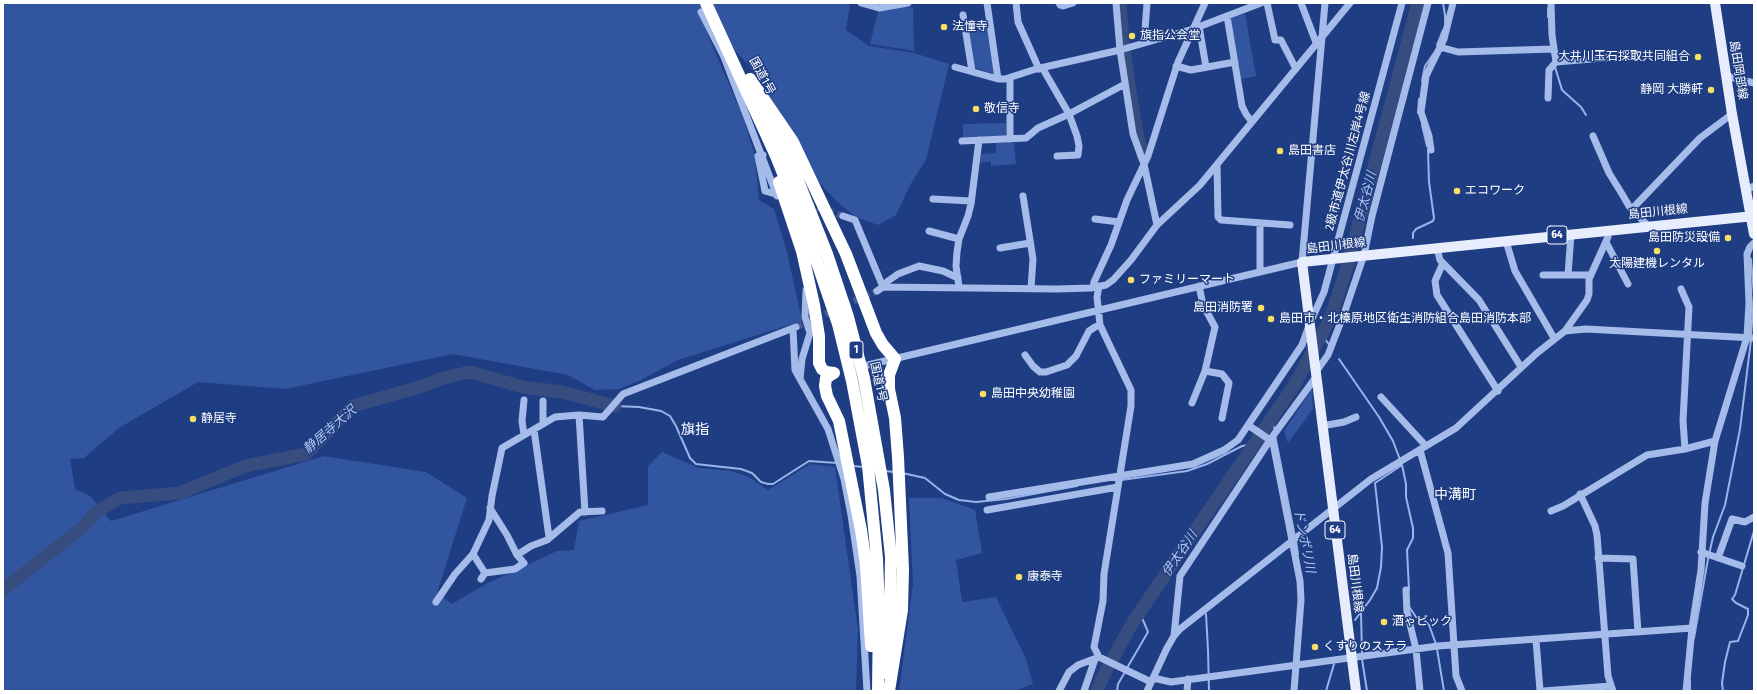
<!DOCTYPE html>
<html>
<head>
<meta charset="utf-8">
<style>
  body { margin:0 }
  #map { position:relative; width:1757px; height:694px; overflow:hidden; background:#1f3d82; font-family:"Fira Sans Condensed",sans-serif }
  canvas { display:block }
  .frame { position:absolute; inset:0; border:4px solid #fff; pointer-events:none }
</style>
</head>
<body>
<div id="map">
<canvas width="1757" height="694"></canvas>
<div class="frame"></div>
</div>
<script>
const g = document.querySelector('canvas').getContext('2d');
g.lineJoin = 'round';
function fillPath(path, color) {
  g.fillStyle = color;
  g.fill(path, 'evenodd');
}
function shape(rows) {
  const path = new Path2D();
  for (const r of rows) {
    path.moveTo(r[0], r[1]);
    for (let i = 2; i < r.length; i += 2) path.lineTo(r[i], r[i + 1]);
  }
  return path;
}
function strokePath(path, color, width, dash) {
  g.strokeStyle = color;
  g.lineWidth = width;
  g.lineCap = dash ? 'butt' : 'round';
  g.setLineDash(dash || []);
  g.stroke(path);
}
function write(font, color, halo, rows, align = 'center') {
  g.font = font + ' "Fira Sans Condensed","Noto Sans JP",sans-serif';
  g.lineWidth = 3;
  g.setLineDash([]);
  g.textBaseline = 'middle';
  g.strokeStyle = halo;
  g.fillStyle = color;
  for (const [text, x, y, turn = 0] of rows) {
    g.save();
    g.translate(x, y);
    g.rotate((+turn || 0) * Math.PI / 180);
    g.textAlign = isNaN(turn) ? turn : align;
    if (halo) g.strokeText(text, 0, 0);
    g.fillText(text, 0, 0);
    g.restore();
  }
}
fillPath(shape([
  [3,3,850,3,846,30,869,46,914,53,949,64,926,160,910,185,896,215,878,225,856,217,837,202,817,180,792,132,748,64,698,12,743,117,755,156,759,200,774,209,787,252,802,321,678,360,641,380,619,389,595,390,568,375,453,354,285,389,198,382,119,428,84,458,70,459,75,489,90,496,111,521,324,456,426,472,467,498,437,593,452,604,484,585,557,551,574,550,579,521,648,505,648,466,662,452,699,468,731,471,749,477,768,490,810,464,835,467,858,629,856,691,3,691],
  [867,3,894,3,881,8,913,7,914,51,870,44,879,8],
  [1245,14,1256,76,1239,80,1229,19],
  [988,28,994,74,974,68,969,31],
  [1006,123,1006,138,963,137,963,124],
  [996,143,1014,143,1016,164,991,166,991,161,980,163,981,154,996,153],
  [1312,389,1313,409,1288,443,1284,431],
  [909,498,942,498,975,510,982,553,956,560,962,602,996,597,1026,659,1033,684,1015,691,899,691,913,584]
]), '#3255a0');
strokePath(shape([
  [1443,3,1445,15,1445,22],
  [1548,17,1548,8],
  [1437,45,1443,30],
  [1555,67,1562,90,1581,107,1586,115],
  [1422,81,1425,66,1434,53],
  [1418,113,1419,99],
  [1422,125,1427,146],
  [1413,238,1413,233,1416,229,1433,221,1434,218,1429,182,1428,150],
  [1751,259,1754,295,1751,336],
  [1322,335,1330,346],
  [1339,359,1379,417,1393,441,1402,465,1406,484,1406,497,1413,528,1413,538,1407,550,1409,590],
  [614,406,639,407,661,411,670,416,676,426,690,458,696,464,741,469,752,473,761,482,768,484,773,484,809,461,837,463],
  [1271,421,1273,423,1275,431],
  [1275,435,1295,537],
  [853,466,864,467],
  [885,471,894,472],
  [902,473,925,478,945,494,959,500,976,502,1006,499,1077,486],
  [1121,480,1187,471,1207,464,1242,446,1255,444],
  [1296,541,1298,554],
  [1410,608,1416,617,1424,620,1429,625,1436,644],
  [1361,613,1362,654],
  [1206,614,1208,650,1209,691],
  [1355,620,1370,600,1377,588,1381,567,1382,547,1375,483,1402,465],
  [1694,638,1708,559,1713,537,1725,505,1740,429,1751,340],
  [1437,649,1444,691],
  [1362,659,1367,691],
  [1127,668,1148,632,1140,613],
  [1117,691,1118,684,1125,672],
  [1326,691,1334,664],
  [1690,691,1690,680],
  [1723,691,1722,683,1725,662,1730,642,1738,641,1748,615,1748,609,1736,603,1732,599,1735,595,1754,531]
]), '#98b4ea', 2);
strokePath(shape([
  [1120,3,1123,43,1129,86,1137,133,1143,156],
  [3,590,83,527,96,512,120,498,180,493,245,466,306,454,353,406,423,386,443,378,470,372,523,387,562,392,615,406],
  [1097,691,1103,676,1133,622,1295,384,1330,319,1347,267,1418,3]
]), '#374d80', 13);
strokePath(shape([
  [807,204,843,216],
  [796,327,877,291]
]), '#415a95', 7, [7, 3.5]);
strokePath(shape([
  [861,3,879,8,908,3],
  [987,3,998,79],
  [1016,3,1018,22,1039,69],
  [1059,3,1060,5,1063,6,1073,3],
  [1116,3,1120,50,1133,134,1144,164,1157,225],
  [1267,3,1275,40,1281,40,1296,69],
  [1301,3,1317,45],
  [1551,3,1552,35,1556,62],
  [701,12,724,57,777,196],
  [963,15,972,71],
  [1227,16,1242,106,1246,114,1252,122],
  [1199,26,1206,67],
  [1144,43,1147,3],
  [1440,47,1458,52,1553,49],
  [1176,66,1191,70,1235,62],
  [955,67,998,79,1005,79,1036,69,1120,50,1193,29,1261,3],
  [1043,69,1069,114,1077,136,1079,146,1078,155,1057,156],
  [1726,76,1754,83],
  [1010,78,1010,139],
  [1548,98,1549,70,1556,62,1615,57],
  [1593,136,1609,173,1622,194,1629,206,1648,226],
  [962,141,1026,138,1038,128,1069,114,1125,84],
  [1431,150,1429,136,1421,112,1426,76,1444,39,1453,3],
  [763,155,758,156,765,191,775,194],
  [1217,165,1218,217,1221,220,1290,225],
  [1746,190,1754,186],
  [1023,196,1033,259,1031,288],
  [933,199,971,201],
  [1632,209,1700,138,1732,114],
  [843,216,855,220,883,287,1057,289,1091,288,1106,285,1113,280,1131,260,1157,225,1200,185,1350,3],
  [1095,219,1119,222],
  [929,231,959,239],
  [1506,241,1515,271,1554,338],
  [1606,242,1628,284],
  [1000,248,1030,243],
  [1437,248,1440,260,1479,300,1521,367],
  [1443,263,1435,281,1437,295,1498,391],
  [1260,272,1260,223],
  [1543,275,1591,275],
  [1568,275,1571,234],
  [1099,286,1097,297,1100,325,1131,390,1131,406,1104,574,1103,601,1094,647,1099,657,1151,682],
  [959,287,956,266,957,252,959,239,968,216,971,204,979,140],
  [1093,287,1094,282,1111,245,1127,200,1148,156,1178,62,1205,3],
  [1681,289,1689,307,1683,421,1685,449],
  [877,291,883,287,888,281,898,274,919,266,943,271,958,278],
  [793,329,795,370,828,429,844,479,851,515,860,576,867,691],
  [1565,331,1587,300,1589,294,1589,279,1608,237,1608,230],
  [1025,355,1033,366,1040,372,1046,372,1067,365,1076,356,1089,331,1095,327,1100,325],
  [868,365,1302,262,1325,3],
  [1205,371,1222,374,1229,383,1222,418],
  [1315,373,1328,355,1345,311,1364,255,1372,216,1428,3],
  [800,379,802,359,810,333,805,317,806,290],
  [1381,397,1426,446],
  [1192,403,1205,371,1215,327,1203,305,1199,286],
  [579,415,585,512],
  [543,424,543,401],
  [1248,425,1270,440],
  [1322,426,1344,422,1356,417],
  [534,430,549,537],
  [524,435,522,421,524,400],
  [1272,438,1300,581,1301,600,1294,691],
  [1420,450,1448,553,1456,676,1462,691],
  [1580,494,1595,526,1597,535,1608,676,1613,691],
  [989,497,1193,464,1224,450,1238,440,1302,345,1310,323,1324,292,1402,3],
  [490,508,507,535,517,555],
  [987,510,1118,487],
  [1551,511,1563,506,1647,455,1685,449,1715,441],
  [1701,552,1742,566],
  [473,554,485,573],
  [1598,558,1633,559,1638,632],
  [1718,558,1732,519,1745,522,1754,517],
  [481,579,485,573,515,569,524,563,517,555,531,546,547,540,580,512,602,511],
  [1406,590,1407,612,1416,649,1420,691],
  [436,602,455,574,473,554,489,520,492,496,502,448,555,417,579,415,603,417,623,394,796,327],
  [1174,636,1180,576,1270,440,1316,377],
  [1536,640,1540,691],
  [1153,678,1171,682,1438,646,1692,628],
  [1059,691,1069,672,1078,665,1099,657],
  [1084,691,1095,659],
  [1147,691,1167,648,1174,636,1180,629,1371,479,1456,428,1537,353,1565,331,1586,329,1754,338],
  [1187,691,1188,679],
  [1543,691,1611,686],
  [1686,691,1692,628,1701,570,1705,503,1715,441,1747,337,1749,303,1747,254,1750,247,1754,243]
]), '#a5bbe9', 7);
strokePath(shape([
  [1715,3,1732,114,1754,234],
  [1356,691,1302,262,1754,216]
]), '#e8edfe', 10);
strokePath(shape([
  [706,3,776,156,807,233,838,324,852,381,868,466,877,559,879,611,878,691],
  [750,79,793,142,846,254,876,333,883,345,895,359,889,375,889,389,895,418,898,457,903,569,902,610,889,691],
  [759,97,795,173,827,254,848,317,864,378,884,490,891,557,890,618,886,673],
  [779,182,802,251,814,305,819,336,819,363,822,369,826,372,834,373],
  [834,373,826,378,825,386,827,396,839,421,861,530,866,565,871,646]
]), '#fff', 12);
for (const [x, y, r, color] of [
  [944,27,4,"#f7e064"],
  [1132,36,4,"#f7e064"],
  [1698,57,4,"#f7e064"],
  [1711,90,4,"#f7e064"],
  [976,109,4,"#f7e064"],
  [1280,151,4,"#f7e064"],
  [1457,191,4,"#f7e064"],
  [1728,238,4,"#f7e064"],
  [1657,251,4,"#f7e064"],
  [1131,280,4,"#f7e064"],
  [1261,308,4,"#f7e064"],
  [1271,319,4,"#f7e064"],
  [983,394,4,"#f7e064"],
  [193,419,4,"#f7e064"],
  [1019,577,4,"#f7e064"],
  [1384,622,4,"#f7e064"],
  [1315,647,4,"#f7e064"]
]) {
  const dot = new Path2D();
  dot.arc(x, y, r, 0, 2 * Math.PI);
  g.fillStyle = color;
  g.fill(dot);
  strokePath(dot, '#1f3d82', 1.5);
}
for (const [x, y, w] of [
  [1557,235,20],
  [856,350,14],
  [1335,530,20]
]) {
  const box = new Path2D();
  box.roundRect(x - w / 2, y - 9, w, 18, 3);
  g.fillStyle = '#1f3d82';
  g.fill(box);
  strokePath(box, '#fff', 1);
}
write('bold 11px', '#fff', null, [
  ["64",1557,235],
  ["1",856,350],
  ["64",1335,530]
]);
write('12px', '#fff', '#1f3d82', [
  ["法憧寺",952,27],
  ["旗指公会堂",1140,36],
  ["大井川玉石採取共同組合",1690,57,"right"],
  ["静岡 大勝軒",1703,90,"right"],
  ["敬信寺",984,109],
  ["島田書店",1288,151],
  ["エコワーク",1465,191],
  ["島田防災設備",1720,238,"right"],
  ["太陽建機レンタル",1657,264,"center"],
  ["ファミリーマート",1139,280],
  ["島田消防署",1253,308,"right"],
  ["島田市・北榛原地区衛生消防組合島田消防本部",1279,319],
  ["島田中央幼稚園",991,394],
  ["静居寺",201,419],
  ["康泰寺",1027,577],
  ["酒ゃビック",1392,622],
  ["くすりのステラ",1323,647]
], 'left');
write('12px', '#fff', '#1f3d82', [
  ["島田岡部線",1738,70,81],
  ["国道1号",762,76,61],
  ["2級市道伊太谷川左岸4号線",1348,161,-75],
  ["島田川根線",1658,212,-6],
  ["島田川根線",1336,246,-7],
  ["国道1号",878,382,78],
  ["島田川根線",1355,583,83]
]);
write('italic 13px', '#b0c5f0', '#1f3d82', [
  ["伊太谷川",1366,197,-75],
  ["静居寺大沢",330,430,-41],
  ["ドンボリ川",1304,541,79],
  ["伊太谷川",1180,554,-56]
]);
write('14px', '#fff', '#1f3d82', [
  ["旗指",695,430],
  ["中溝町",1455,495]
]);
</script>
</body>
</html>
